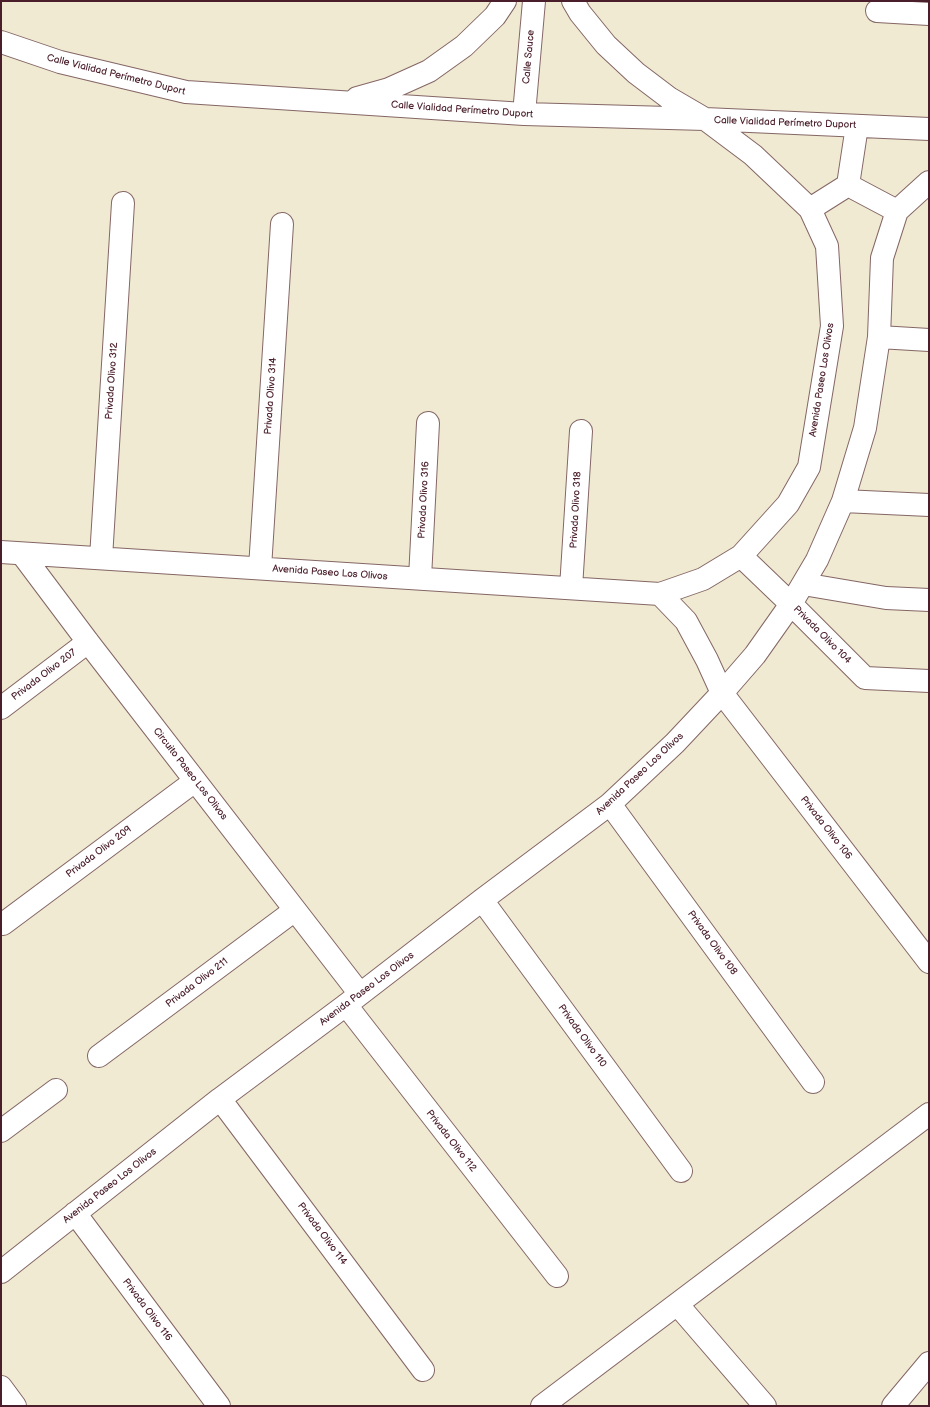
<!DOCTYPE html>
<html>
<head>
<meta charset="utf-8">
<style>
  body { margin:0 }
  #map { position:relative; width:930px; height:1407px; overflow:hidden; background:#f0ead2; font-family:"Balsamiq Sans",sans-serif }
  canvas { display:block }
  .frame { position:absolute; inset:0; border:2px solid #4a1f2b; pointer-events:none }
</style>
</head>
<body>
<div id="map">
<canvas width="930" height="1407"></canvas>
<div class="frame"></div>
</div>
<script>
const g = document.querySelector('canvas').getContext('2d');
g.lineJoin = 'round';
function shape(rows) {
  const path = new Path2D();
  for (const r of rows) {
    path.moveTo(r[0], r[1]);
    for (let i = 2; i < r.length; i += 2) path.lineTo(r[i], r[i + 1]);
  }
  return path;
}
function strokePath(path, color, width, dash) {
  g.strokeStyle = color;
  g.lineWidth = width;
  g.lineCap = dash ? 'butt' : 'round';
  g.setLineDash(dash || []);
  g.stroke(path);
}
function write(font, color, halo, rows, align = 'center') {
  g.font = font + ' "Balsamiq Sans",sans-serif';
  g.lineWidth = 3;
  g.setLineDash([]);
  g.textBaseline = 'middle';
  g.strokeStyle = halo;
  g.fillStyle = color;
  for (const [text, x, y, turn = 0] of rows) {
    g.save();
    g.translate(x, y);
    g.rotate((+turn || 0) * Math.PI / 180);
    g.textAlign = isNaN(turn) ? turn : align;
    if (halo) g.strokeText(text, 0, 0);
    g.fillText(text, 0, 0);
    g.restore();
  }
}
const minor = shape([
  [877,11,929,14],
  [1,42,60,62,186,92,524,114,705,119,929,129],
  [357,98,389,89,429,71,464,46,495,16,505,1],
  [524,114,534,1],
  [848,185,897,211],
  [810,209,848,185,857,126],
  [879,337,929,340],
  [843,501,929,505],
  [1,552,660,594,703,579,741,556,788,504,809,467,832,326,827,246,810,209,753,155,705,119,669,98,636,73,606,45,580,13,573,1],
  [22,554,88,642,360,994],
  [741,556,791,604,865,678,929,681],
  [101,558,123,203],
  [260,568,282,224],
  [420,578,428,423],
  [803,584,886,598,929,600],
  [571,588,581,431],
  [660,594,686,621,707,660,722,693,929,962],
  [1,708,88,642],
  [610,804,813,1082],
  [482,900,681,1171],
  [3,924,195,781],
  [346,1005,557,1276],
  [99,1056,295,910],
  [220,1099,423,1370],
  [1,1131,56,1090],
  [75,1213,219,1406],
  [1,1272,220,1099,346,1005,482,900,610,804,675,743,722,693,755,655,791,604,817,560,843,501,865,428,879,337,882,258,897,211,929,182],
  [677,1304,765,1406],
  [1,1387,15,1406],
  [542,1406,929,1114],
  [893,1406,929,1363]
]);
strokePath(minor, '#846665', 24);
strokePath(minor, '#fff', 22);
write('10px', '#4a1f2b', '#fff', [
  ["Calle Sauce",529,57,-85],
  ["Calle Vialidad Perímetro Duport",116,75,14],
  ["Calle Vialidad Perímetro Duport",462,110,4],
  ["Calle Vialidad Perímetro Duport",785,123,2],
  ["Avenida Paseo Los Olivos",822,380,-81],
  ["Privada Olivo 312",112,381,-86],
  ["Privada Olivo 314",271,396,-86],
  ["Privada Olivo 316",424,500,-87],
  ["Privada Olivo 318",576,510,-87],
  ["Avenida Paseo Los Olivos",330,573,4],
  ["Privada Olivo 104",822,635,45],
  ["Privada Olivo 207",44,675,-37],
  ["Circuito Paseo Los Olivos",190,774,52],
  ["Avenida Paseo Los Olivos",640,774,-43],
  ["Privada Olivo 106",826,828,52],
  ["Privada Olivo 209",99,852,-37],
  ["Privada Olivo 108",712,943,54],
  ["Privada Olivo 211",197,983,-37],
  ["Avenida Paseo Los Olivos",367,989,-37],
  ["Privada Olivo 110",582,1036,54],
  ["Privada Olivo 112",451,1141,52],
  ["Avenida Paseo Los Olivos",110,1186,-38],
  ["Privada Olivo 114",322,1234,53],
  ["Privada Olivo 116",147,1310,53]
]);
</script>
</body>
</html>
